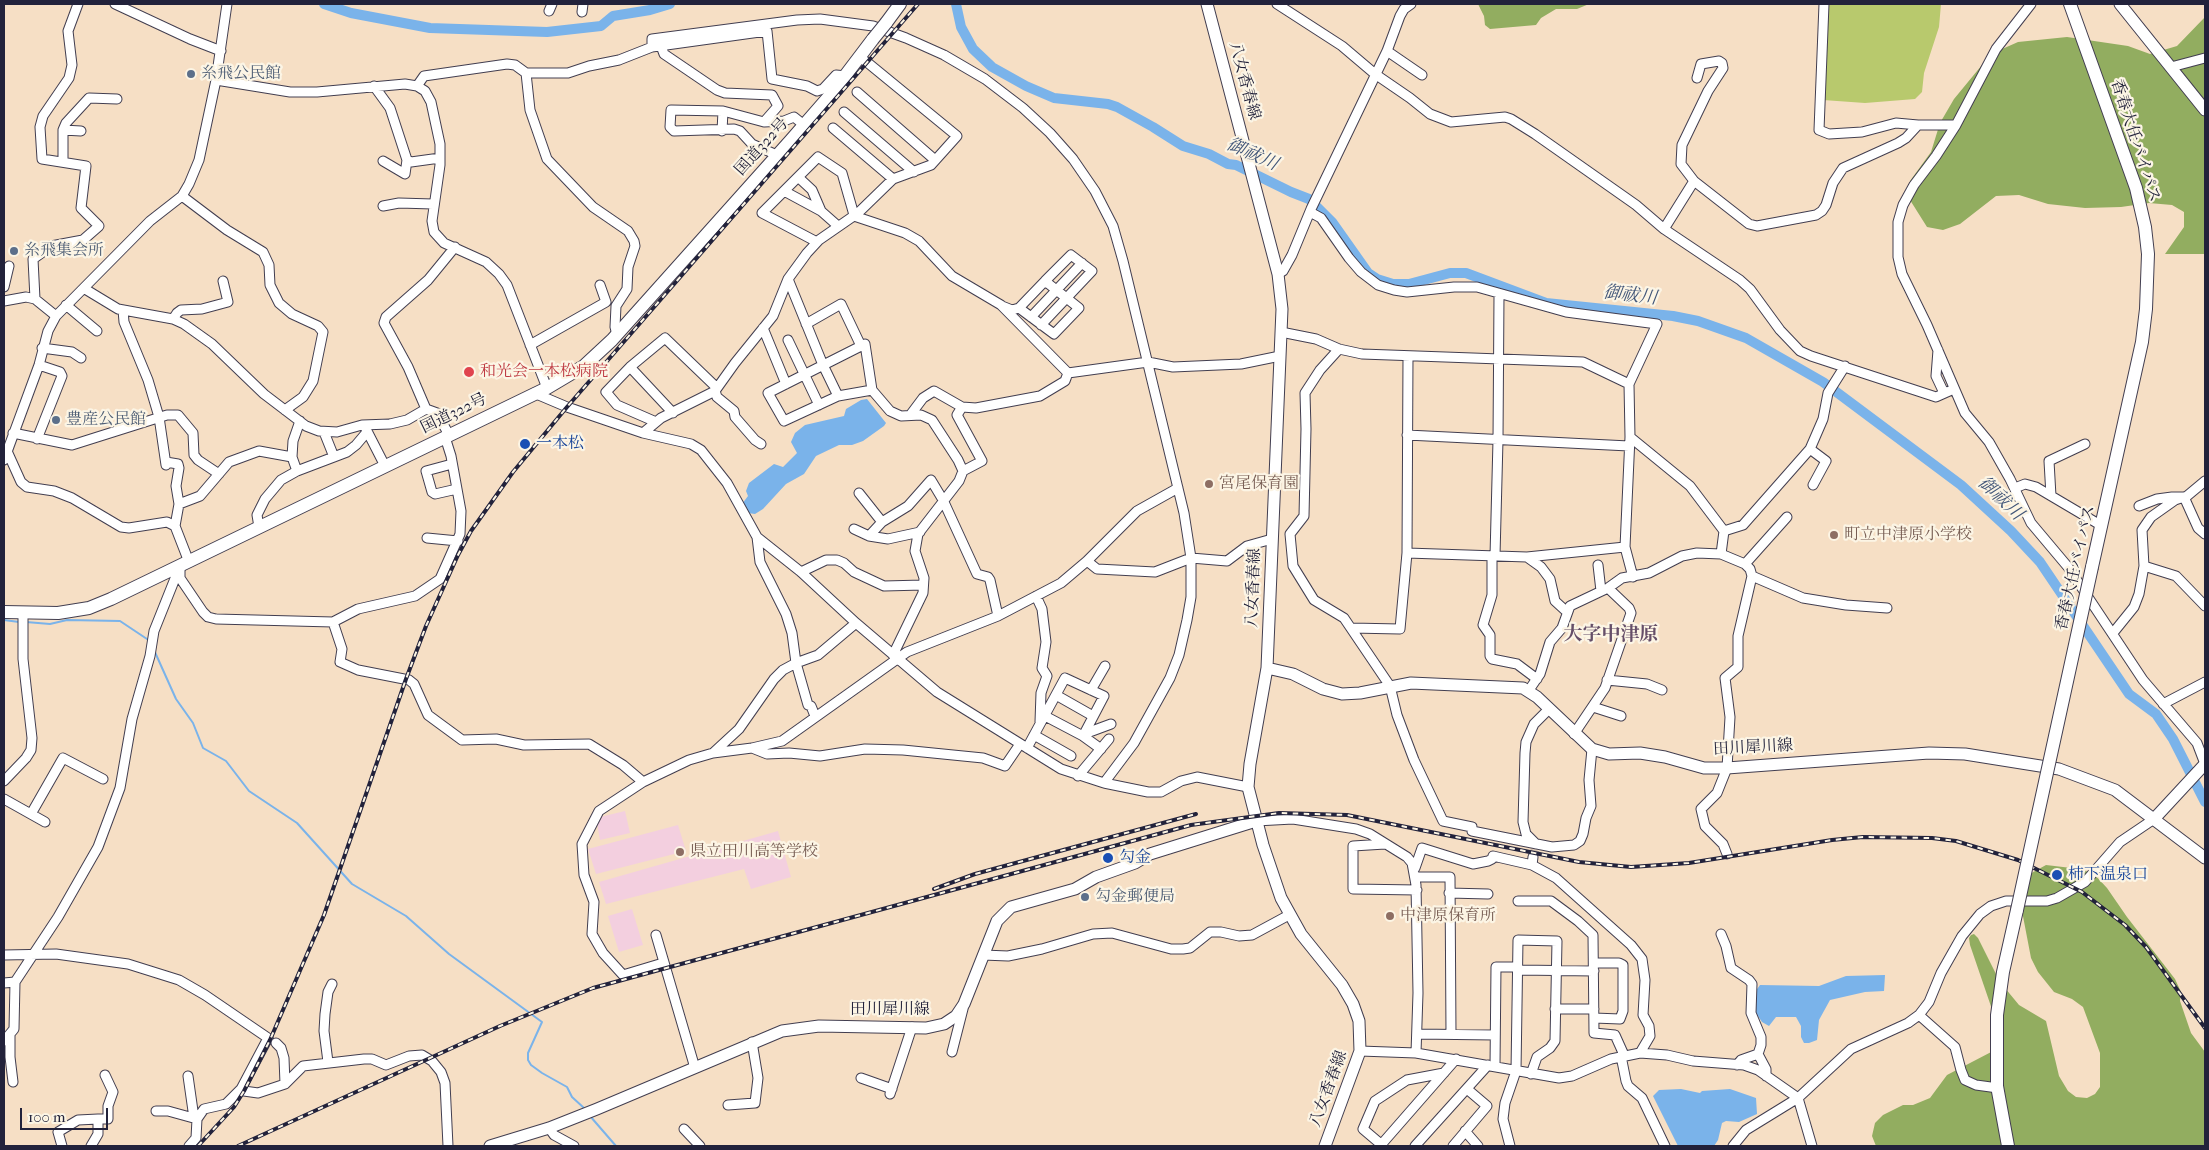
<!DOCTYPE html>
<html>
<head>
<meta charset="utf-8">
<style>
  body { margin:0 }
  #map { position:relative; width:2209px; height:1150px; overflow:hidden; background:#f6dfc5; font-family:"IM FELL French Canon",serif }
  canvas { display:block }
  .frame { position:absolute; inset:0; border:5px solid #22223b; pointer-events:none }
  .scale { position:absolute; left:20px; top:1108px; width:88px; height:22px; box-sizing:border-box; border:2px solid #22223b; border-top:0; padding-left:6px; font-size:15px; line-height:18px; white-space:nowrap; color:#22223b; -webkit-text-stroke:4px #fcf5e5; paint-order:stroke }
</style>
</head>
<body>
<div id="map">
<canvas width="2209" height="1150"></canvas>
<div class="frame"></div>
<div class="scale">100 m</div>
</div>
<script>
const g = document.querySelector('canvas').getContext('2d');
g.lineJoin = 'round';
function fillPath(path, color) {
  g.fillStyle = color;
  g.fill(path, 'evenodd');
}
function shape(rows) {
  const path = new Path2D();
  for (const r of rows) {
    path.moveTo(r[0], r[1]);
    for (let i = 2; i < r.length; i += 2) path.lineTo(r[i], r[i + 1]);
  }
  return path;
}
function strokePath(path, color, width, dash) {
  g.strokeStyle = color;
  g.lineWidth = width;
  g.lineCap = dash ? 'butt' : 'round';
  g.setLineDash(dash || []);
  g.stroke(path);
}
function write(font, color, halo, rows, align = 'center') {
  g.font = font + ' "IM FELL French Canon","Noto Serif JP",serif';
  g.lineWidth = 4.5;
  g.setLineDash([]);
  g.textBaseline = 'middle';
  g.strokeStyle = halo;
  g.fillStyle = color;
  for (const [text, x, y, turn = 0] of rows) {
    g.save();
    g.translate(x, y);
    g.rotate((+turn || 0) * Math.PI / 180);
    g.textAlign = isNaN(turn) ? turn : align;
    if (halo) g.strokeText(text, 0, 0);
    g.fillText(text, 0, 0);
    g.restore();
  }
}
fillPath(shape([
  [625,811,630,833,600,840,596,818],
  [678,825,686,851,596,874,588,849],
  [778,831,791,877,751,889,744,869,606,904,599,882],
  [632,909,643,945,619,952,608,916]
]), '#f3cfdf');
fillPath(shape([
  [1824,4,1941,4,1939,27,1924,73,1922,92,1915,99,1865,103,1823,100]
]), '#b8c96d');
fillPath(shape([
  [1478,4,1589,4,1577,9,1556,9,1541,18,1536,25,1490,29,1485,25,1484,16],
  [2205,17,2205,254,2165,254,2184,227,2184,212,2172,205,2149,203,2121,207,2085,208,2048,204,2019,195,1996,196,1960,224,1943,230,1927,227,1910,200,1910,181,1931,152,1940,123,1954,99,1991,54,2018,42,2067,37,2128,46,2150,54,2177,46],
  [2046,865,2080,869,2094,874,2107,888,2127,917,2175,979,2181,992,2180,1001,2191,1033,2205,1052,2205,1146,1876,1146,1872,1136,1875,1123,1883,1115,1903,1105,1913,1105,1930,1098,1947,1075,1995,1050,1996,1021,1970,945,1969,938,1971,935,1974,934,1978,938,2000,982,2019,1005,2046,1021,2059,1076,2068,1091,2076,1097,2087,1098,2095,1094,2100,1087,2100,1053,2083,1007,2072,999,2054,992,2038,972,2031,958,2022,911,2028,875]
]), '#92ad60');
fillPath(shape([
  [867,399,886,423,884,426,863,441,852,445,839,445,816,456,804,474,786,484,763,509,755,514,748,513,742,504,748,496,746,491,749,483,774,464,783,467,797,453,791,442,795,433,805,425,844,416,846,409,861,400],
  [1885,975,1884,991,1865,992,1830,1000,1819,1020,1817,1040,1809,1043,1804,1043,1801,1037,1801,1026,1796,1017,1776,1017,1769,1026,1762,1022,1756,1013,1755,992,1760,985,1819,986,1846,976],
  [1681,1089,1700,1093,1702,1091,1730,1089,1756,1098,1757,1114,1739,1122,1726,1121,1722,1123,1718,1140,1714,1146,1678,1146,1653,1096,1659,1090]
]), '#7ab3ea');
strokePath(shape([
  [4,620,19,622],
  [26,622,50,624,67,620,120,621,150,641],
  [154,650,176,699,193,723,203,748,226,761,249,791,297,823,352,884,406,916,449,954,542,1022,528,1053,528,1060,531,1065,542,1073,567,1087,572,1097,584,1108],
  [590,1116,616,1146]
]), '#7ab3ea', 2);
strokePath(shape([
  [324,4,351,13,430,28,547,32,601,26,613,16,650,10,670,4],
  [956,4,961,27,973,49,992,67,1026,86,1054,98,1108,104,1117,107,1153,127,1183,146,1209,154,1228,164,1236,165,1291,192,1309,199,1332,222,1368,273,1377,279,1393,284,1409,284,1450,273,1466,273,1546,303,1673,316,1698,321,1746,338,1823,382,1961,485,2011,531,2040,562,2129,694,2156,714,2173,739,2205,802]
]), '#7ab3ea', 10);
strokePath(shape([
  [1533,857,1535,850]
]), '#ccb9a9', 9, [9, 4.5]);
const minor = shape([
  [115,4,190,39,221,51],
  [1277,4,1342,46,1375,74,1410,98,1430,114,1451,122,1505,117,1511,119,1535,134,1636,205,1664,229,1740,280,1750,289,1780,330,1800,351,1811,356,1936,397,1954,389],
  [1824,4,1819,130,1829,134,1862,132,1896,123,1918,125],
  [2031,4,1996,49,1956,125,1936,156,1914,185,1903,205,1898,222,1898,257,1902,274,1927,325,1965,413,1989,442,2010,479,2031,523,2068,567,2143,680,2197,743,2205,764],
  [549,11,552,4],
  [582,12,583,4],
  [661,46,664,54,717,90,725,93,772,95,778,106,764,122,784,121,794,117,804,125],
  [652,47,652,39,797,20,820,19,873,26,906,38,944,55,985,79,1023,108,1050,133,1073,159,1095,191,1113,226,1123,261,1184,513,1191,558,1191,597,1187,620,1179,655,1170,678,1134,743,1104,783],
  [1387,51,1422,75],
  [2171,67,2205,58],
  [526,73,530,110,547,159,593,207,628,231,634,241,635,246,628,267,627,289,616,306,615,327,617,335],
  [1697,78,1701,64,1719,61,1722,63,1723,68,1708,91,1682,145,1681,164,1694,181,1749,224,1757,226,1816,215,1822,211,1826,205,1833,183,1843,168,1898,143,1906,138,1918,125,1956,125],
  [216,80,290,92,317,92,405,84,417,86,425,91,431,102,440,144,440,165,432,221,434,232,444,243,486,262,499,274,507,285,547,388],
  [374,86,390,108,407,160,411,162,440,158],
  [417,86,424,76,507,64,515,65,526,73,568,73,589,66,619,60,652,47,767,31,772,79,807,86,817,91,823,89,836,75,846,76],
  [857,92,935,160],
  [844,112,914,172],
  [764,122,723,111,671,110,670,127,674,131,734,129,740,131,752,144,777,155],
  [833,128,893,179],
  [63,130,81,131],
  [722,131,723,111],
  [383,161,405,174,407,160],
  [63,162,63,130,66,123,89,98,117,99],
  [798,177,812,190,821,211],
  [784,191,821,211,838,226],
  [182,196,227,230,263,252,269,265,270,285,279,303,292,314,318,326,323,332,313,381,303,397,285,410],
  [383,206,399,203,433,204],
  [1310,212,1321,218,1349,258,1361,272,1378,285,1394,290,1407,292,1454,287,1477,287,1566,312,1657,324,1629,384,1630,437,1625,547,1633,577],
  [854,216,905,233,919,241,952,276,1001,305,1068,373,1148,362,1173,367,1241,364,1280,356],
  [1664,229,1694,181],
  [817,242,762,213,818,157,842,173,854,215],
  [1278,274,1283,271,1292,255,1311,209,1387,51,1400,16,1404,9,1411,4],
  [788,279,823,365,838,396],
  [4,287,9,266],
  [85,289,118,309,173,319,184,324,212,344,264,394,306,426,319,431,337,432,362,425,390,424,407,420,426,409],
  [35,299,33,259,51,246,83,240,99,226,81,208,86,166,42,159,40,127,43,116,69,78,72,65,68,31,78,4],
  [4,301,26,297,35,299,56,316],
  [66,305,97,331],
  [1002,306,1012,310,1019,308,1054,334,1079,308,1045,281,1019,308],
  [123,310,124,322,148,380,159,417,166,465],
  [1031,317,1082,263],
  [173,319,177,313,181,310,202,309,228,302,223,281],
  [806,324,841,304,861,346],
  [1041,325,1092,271,1071,255,1045,281],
  [763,328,786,384],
  [1281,332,1316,339,1339,349,1362,354,1583,362,1629,384],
  [788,340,819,405],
  [530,345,606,302,600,285],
  [42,348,72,352,81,358],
  [1339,349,1320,370,1305,393,1306,429,1304,516,1290,534,1293,566,1314,600,1344,618,1390,686,1397,715,1414,760,1443,821,1472,827,1472,831,1552,847,1574,845,1580,841,1583,834,1586,818,1591,806,1589,780,1592,749],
  [1938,350,1936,376,1944,393],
  [630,367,673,413],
  [872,390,838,396,784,421,768,393,865,344,872,390,890,411,901,416,921,415,932,420,958,460,963,471,959,481,918,534,915,551,924,578,923,593,893,655],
  [715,391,717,397,734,411,735,417,755,440,761,444],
  [534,393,567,407,643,433,691,444,701,450,727,483,757,537,760,562,786,614,792,633,796,663,808,705,811,706,815,716],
  [962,407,957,415,982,461,963,471],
  [911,414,923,398,934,391,962,407,976,408,1040,396,1065,381,1068,373],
  [656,422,617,405,606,392,630,367,665,338,717,388],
  [365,427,385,466],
  [324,432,334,457],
  [13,433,72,445,167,415,178,415,193,433,194,455,198,460,219,474],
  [643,433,661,418,715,391,735,363,773,316,788,279,807,253,819,240,858,213,893,179,931,165,957,136,868,63,860,58],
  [449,435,437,413,426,409,408,367,384,323,386,317,428,280,455,247],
  [1407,435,1629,446],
  [1630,437,1690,486,1724,531],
  [37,439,62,376,60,372,39,365],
  [1810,449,1826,461,1813,485],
  [7,451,21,482,27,487,54,491,72,498,121,527,129,528,167,522,175,526,189,562],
  [292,457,297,471,347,452,356,445,367,432],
  [4,460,39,365,48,331,56,316,150,221,182,196,189,184,199,160,216,80,227,4],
  [166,462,178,464,179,468,176,486,179,504],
  [452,464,426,471,432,492,435,494,457,489],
  [2015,488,2025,484,2036,487,2102,526],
  [859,493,882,522],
  [2051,496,2049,461,2085,444],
  [2139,506,2157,499,2172,497,2184,497,2198,528,2205,534],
  [175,526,179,504,200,496,229,462,259,451,292,457,293,441,300,421],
  [259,527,257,515,265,499,281,480,297,471],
  [854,529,869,536,882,522,908,506,931,480,943,500,977,574,988,577,990,580,998,616],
  [1724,531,1743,525,1810,449,1823,419,1828,393,1845,366],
  [869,536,888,539,920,532],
  [757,537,801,572,856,623,937,692,1061,769,1104,783,1148,792,1161,792,1181,781,1197,777,1248,787],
  [427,538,458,541],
  [1407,553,1527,557,1625,547],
  [1721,554,1724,531],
  [1492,556,1492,595,1483,625,1490,635,1490,656,1492,659,1517,664,1537,679],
  [1495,556,1498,440,1499,295],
  [1527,557,1541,567,1550,579,1555,601,1567,612],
  [1087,561,1097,569,1155,572,1191,558,1227,561,1247,546,1272,539],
  [1745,564,1787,517],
  [1598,565,1601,591],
  [2144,566,2176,576,2205,606],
  [180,570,180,578,203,612,208,617,216,619,333,622,358,609,415,596,440,579,460,534,461,511,451,456,445,437],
  [801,572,826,560,837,560,844,563,854,572,884,586,923,585],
  [1752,576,1803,598,1846,605,1887,608],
  [1036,596,1042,609,1046,642,1042,668,1047,676,1041,693,1040,722],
  [333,622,342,649,340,662,358,670,409,680,414,684,428,715,462,740,496,739,524,745,589,744,623,765,643,782],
  [1351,628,1400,629,1407,553,1408,357],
  [2113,633,2134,607,2139,594,2144,566,2142,530,2151,517,2175,500,2187,496,2205,481],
  [1607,680,1647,684,1662,690],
  [1091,690,1105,666],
  [1529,690,1540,674,1550,642,1562,628,1570,606,1608,588,1622,578,1649,573,1682,556,1697,553,1721,554,1745,564,1750,569,1752,576,1738,636,1738,667,1725,678,1730,717,1727,768,1717,793,1701,809,1705,826,1723,844,1727,854],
  [1056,695,1093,716],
  [2163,704,2205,682],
  [1593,707,1621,716],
  [1084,734,1111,724],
  [1574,734,1605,688,1631,613,1629,608,1608,588],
  [1034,735,1071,756],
  [1083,736,1101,749],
  [752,748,767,754,789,753,820,756,865,749,903,750,983,758,1005,766,1020,744],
  [1027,748,1065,678,1104,696,1083,736,1045,716],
  [713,753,739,729,774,679,783,670,796,663,818,655,856,623],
  [1078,776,1109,739],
  [4,781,26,758,31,750,32,738,23,659,23,614],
  [4,799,45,822],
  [31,814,63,758,103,779],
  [1256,821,1293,819,1356,829,1370,834,1407,857,1412,863,1416,885,1418,993,1416,1053],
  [1385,844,1353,846,1353,889,1417,890],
  [1536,844,1526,834,1523,822,1525,753,1526,742,1534,724,1549,709],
  [1415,868,1422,848,1473,864,1488,861,1492,859,1493,856,1532,865],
  [1416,877,1450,877,1451,1034],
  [1449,893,1488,894],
  [1518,901,1551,901,1578,921,1593,935,1594,1033,1615,1035,1624,1055],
  [1721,934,1726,946,1731,968,1749,980,1752,984,1751,1013,1761,1037,1761,1045,1758,1054,1766,1069,1766,1076],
  [656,935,695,1068],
  [4,955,56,954,128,964,179,980,205,995,268,1038,241,1089],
  [983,955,1008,956,1042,949,1093,934,1112,933,1171,949,1183,949,1190,948,1210,932,1221,932,1239,936,1252,935,1289,915],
  [663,963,623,975,603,953,592,934,594,902,584,875,582,844,599,811,643,782,689,760,713,753,752,748,782,741,907,652,998,616,1061,583,1087,561,1137,511,1178,488],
  [1518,970,1594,971],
  [4,983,15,982],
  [1555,1009,1594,1009],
  [1919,1015,1955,1047,1961,1070,1965,1080,1976,1085,1998,1088],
  [1594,1018,1620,1019,1623,1011,1623,965,1619,963,1594,963],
  [1417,1034,1495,1035],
  [10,1035,10,1057,13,1082],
  [4,1041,14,1029,15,982,58,917,98,847,120,788,132,719,150,656,154,631,180,566],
  [276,1043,281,1048,284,1058,285,1084],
  [1360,1051,1416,1053,1559,1078,1572,1076,1611,1059,1640,1053,1650,1036,1649,1026,1643,1015,1645,980,1642,959,1631,945,1556,878,1532,865,1533,857],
  [952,1052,963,1009],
  [1640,1053,1667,1055,1693,1061,1744,1065,1758,1070,1798,1098,1812,1146],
  [1621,1056,1626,1081,1628,1086,1642,1098,1665,1146],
  [328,1062,324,1031,325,1014,328,992,332,984],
  [1737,1065,1741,1060,1758,1054],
  [1495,1066,1496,967,1518,967],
  [188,1076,194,1118],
  [861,1078,892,1089],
  [890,1094,912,1027],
  [728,1105,755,1103,758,1078,752,1042],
  [156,1111,168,1111,197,1119],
  [98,1119,108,1119,108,1106,113,1092,105,1075],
  [549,1128,554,1135,574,1146],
  [684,1129,700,1146],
  [1465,1131,1478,1146],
  [62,1146,58,1132,78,1120,98,1119,98,1134,91,1146],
  [189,1146,196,1138,197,1119,204,1109,226,1104,241,1089,244,1091,258,1093,285,1084,303,1066,364,1059,372,1059,386,1065,409,1056,422,1055,432,1061,441,1072,445,1083,448,1146],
  [1380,1146,1456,1059],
  [1383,1146,1363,1129,1375,1101,1407,1080,1444,1073],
  [1415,1146,1488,1065],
  [1453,1146,1487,1106,1467,1089],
  [1510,1146,1503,1119,1505,1103,1516,1071,1518,940,1557,941,1555,1041,1550,1048,1537,1057,1531,1074],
  [1733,1146,1746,1130,1798,1098,1851,1049,1908,1023,1919,1015,1929,1002,1941,973,1962,936,1980,914,1991,906,2006,901,2047,901,2057,898,2085,882,2120,842,2154,819]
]);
const major = shape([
  [1207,4,1278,274,1282,309,1267,668,1250,764,1248,787,1263,845,1281,898,1301,934,1342,985,1353,1004,1359,1021,1360,1051,1325,1146],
  [2120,4,2205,110],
  [1267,668,1293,674,1323,689,1342,694,1360,693,1411,683,1523,688,1537,697,1592,749,1609,754,1640,753,1665,757,1704,768,1727,768,1929,753,1965,754,2059,769,2115,790,2205,858],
  [2154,819,2205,764],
  [490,1146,549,1128,597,1109,782,1031,819,1026,926,1028,944,1024,956,1016,964,1004,997,921,1011,907,1075,889,1096,877,1135,863,1150,854,1256,821]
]);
const highway = shape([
  [2070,4,2136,188,2145,227,2148,254,2146,309,2142,342,2092,567],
  [886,23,900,4],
  [4,612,58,613,89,608,111,599,547,388,584,366,612,340,791,140,832,93,873,39],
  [2008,1146,1997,1086,1997,1015,2003,972,2017,910]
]);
strokePath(minor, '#423e50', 11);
strokePath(major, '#423e50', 13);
strokePath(highway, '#423e50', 14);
strokePath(minor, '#fff', 9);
strokePath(major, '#fff', 11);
strokePath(highway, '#fff', 12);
const rail = shape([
  [934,889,975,874,1196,814],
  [198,1146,234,1107,244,1091,270,1040,324,915,406,679,426,626,458,555,471,531,513,472,567,407,918,4],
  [238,1146,500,1026,593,988,1191,825,1279,813,1347,815,1579,862,1631,867,1689,863,1832,840,1863,837,1932,838,1956,841,2018,860,2082,892,2125,925,2146,947,2205,1028]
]);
strokePath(rail, '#22223b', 4);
strokePath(rail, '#fcf5e5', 2, [5.5]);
const highwayBridge = shape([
  [873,39,886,23],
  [2017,910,2092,567]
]);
strokePath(highwayBridge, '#423e50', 14, []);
strokePath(highwayBridge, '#fff', 12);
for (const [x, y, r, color] of [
  [191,74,5,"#5c6f8a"],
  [14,251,5,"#5c6f8a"],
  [469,372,6,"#e0444e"],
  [56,420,5,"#5c6f8a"],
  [525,444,6,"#1a4fb4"],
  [1209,484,5,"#8d6e63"],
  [1834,535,5,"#8d6e63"],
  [680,852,5,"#8d6e63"],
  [1108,858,6,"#1a4fb4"],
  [2057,875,6,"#1a4fb4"],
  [1085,897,5,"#5c6f8a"],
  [1390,916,5,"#8d6e63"]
]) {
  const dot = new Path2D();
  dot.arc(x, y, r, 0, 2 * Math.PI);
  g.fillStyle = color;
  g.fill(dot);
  strokePath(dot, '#fcf5e5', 2);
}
write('16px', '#4e5e75', '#fcf5e5', [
  ["糸飛公民館",201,74],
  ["糸飛集会所",24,251],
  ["豊産公民館",66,420],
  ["勾金郵便局",1095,897]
], 'left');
write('16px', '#22223b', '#fcf5e5', [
  ["八女香春線",1244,81,75],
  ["香春大任バイパス",2135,141,72],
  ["国道322号",762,147,-48],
  ["国道322号",454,414,-26],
  ["香春大任バイパス",2076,568,-77],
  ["八女香春線",1254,588,-88],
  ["田川犀川線",1753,748,-3],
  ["田川犀川線",890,1010],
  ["八女香春線",1329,1089,-70]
]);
write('16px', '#be3a42', '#fcf5e5', [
  ["和光会一本松病院",480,372]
], 'left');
write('16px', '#164399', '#fcf5e5', [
  ["一本松",536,444],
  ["勾金",1119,858],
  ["柿下温泉口",2068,875]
], 'left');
write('16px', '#785e54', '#fcf5e5', [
  ["宮尾保育園",1219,484],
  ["町立中津原小学校",1844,535],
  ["県立田川高等学校",690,852],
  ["中津原保育所",1400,916]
], 'left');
write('italic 18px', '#415578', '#fcf5e5', [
  ["御祓川",1252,155,24],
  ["御祓川",1630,296,7],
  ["御祓川",2000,499,43]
]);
write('bold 19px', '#654e68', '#fcf5e5', [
  ["大字中津原",1611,635]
]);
</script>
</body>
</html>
